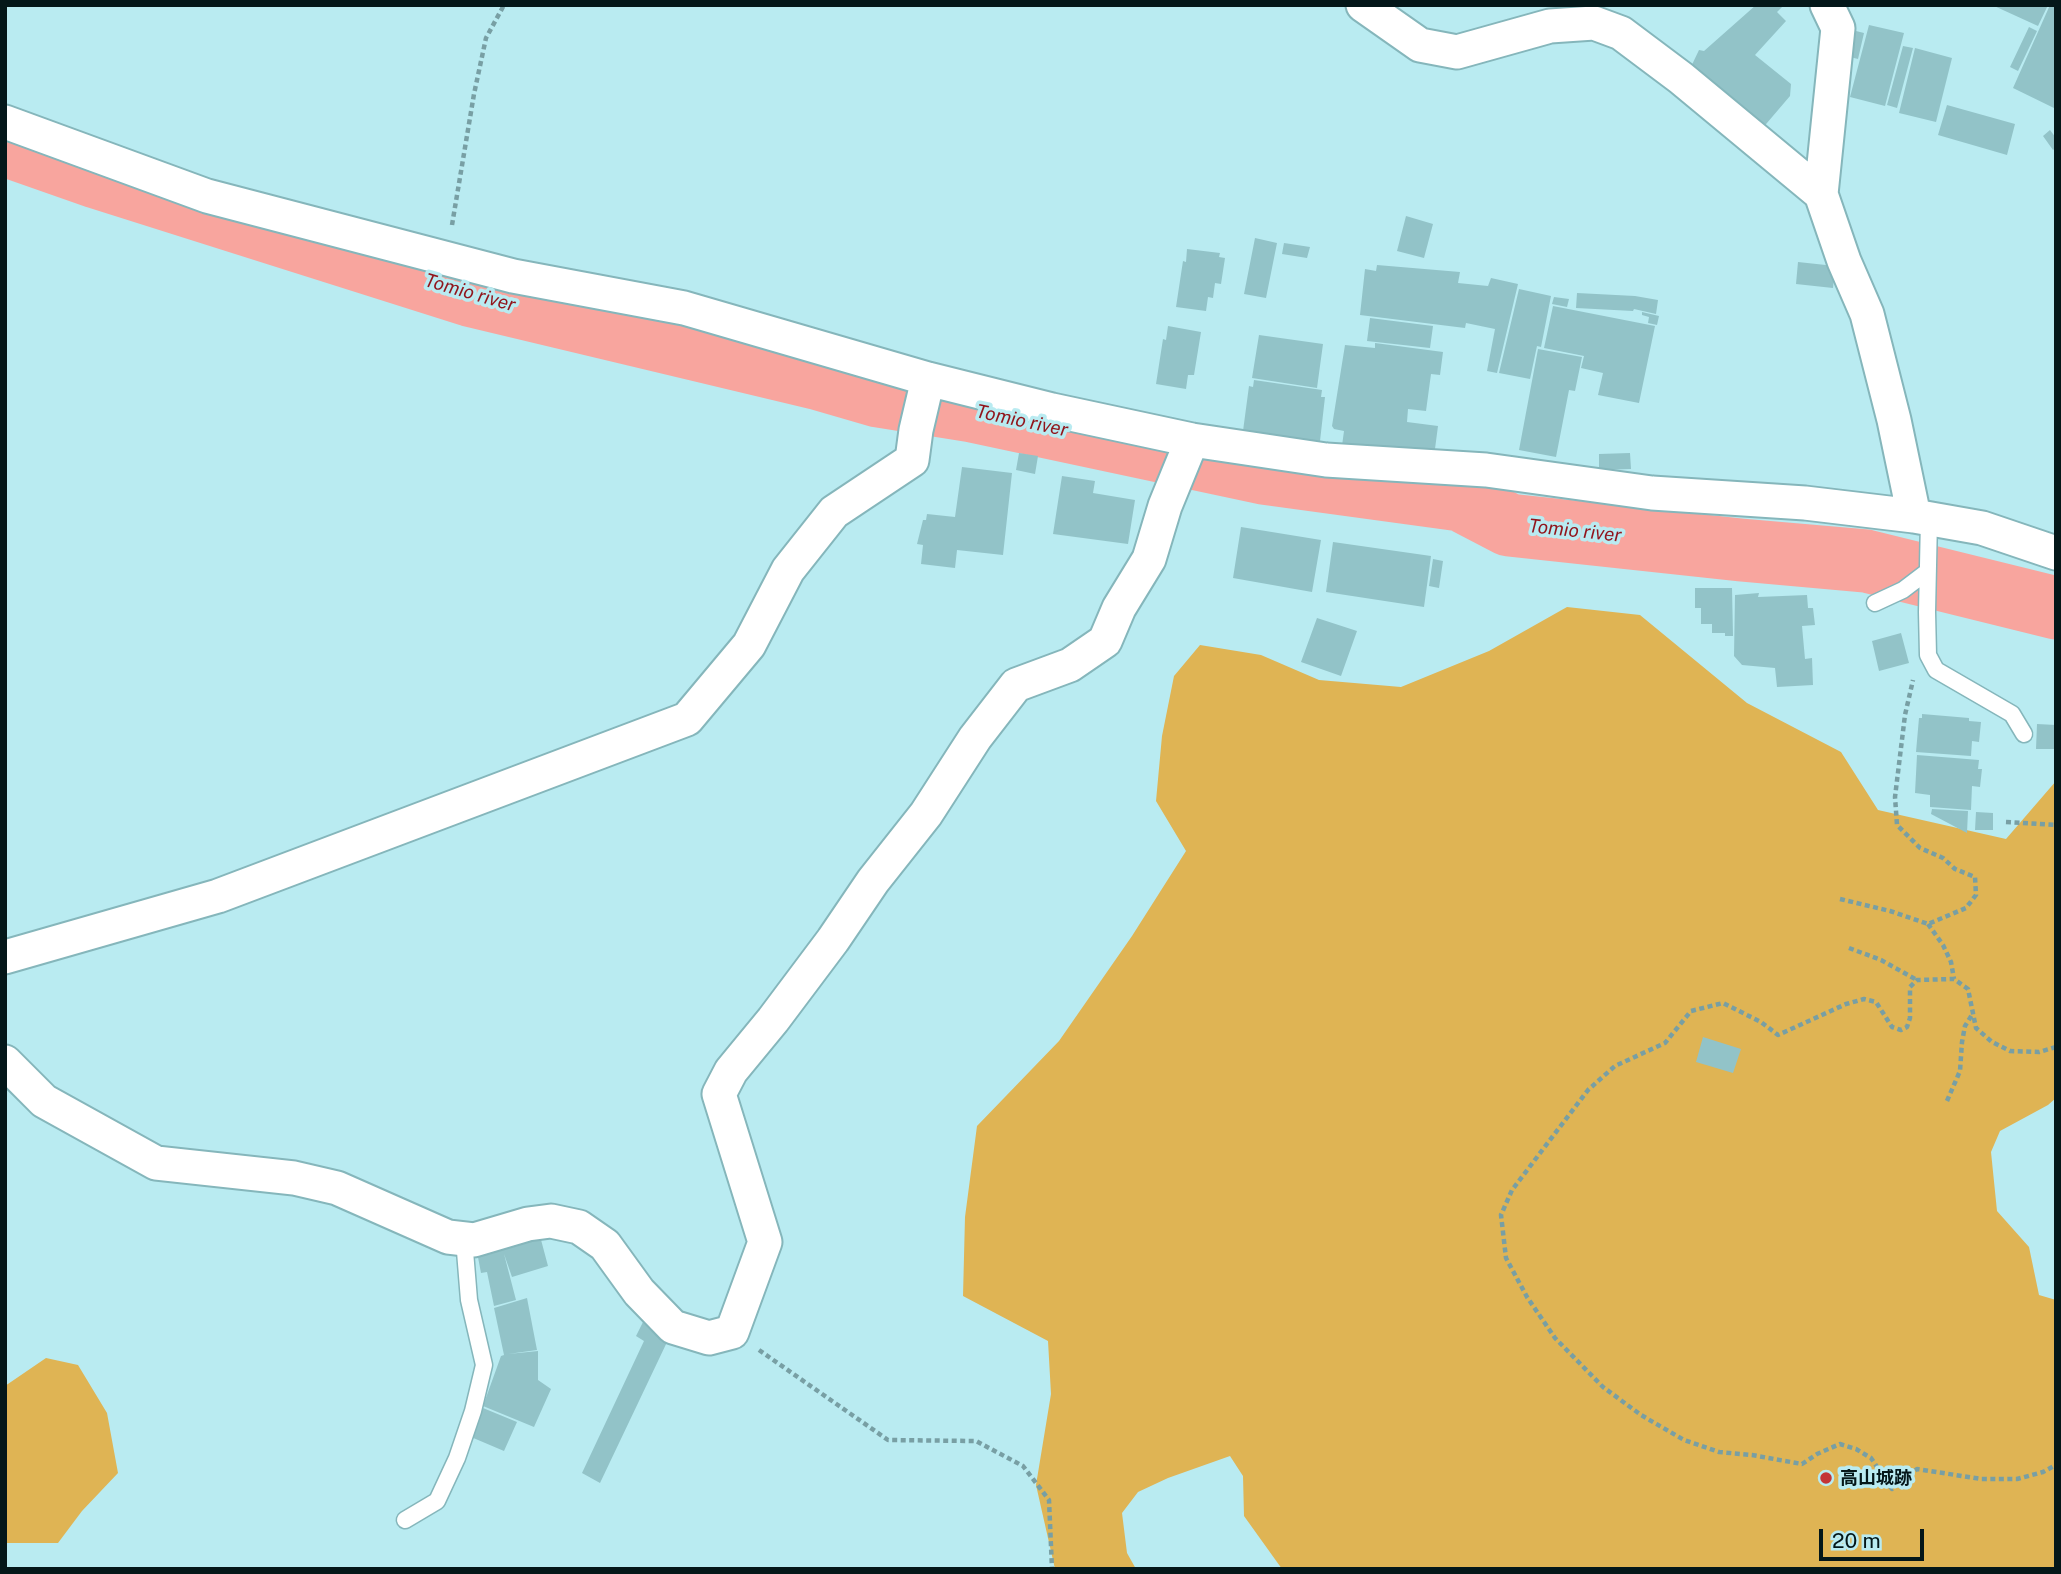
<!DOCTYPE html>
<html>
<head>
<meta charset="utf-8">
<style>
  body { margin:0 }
  #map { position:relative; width:2061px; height:1574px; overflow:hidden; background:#b9ebf1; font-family:"Public Sans",sans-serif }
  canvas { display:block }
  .frame { position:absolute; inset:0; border:7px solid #041719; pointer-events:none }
  .scale { position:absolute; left:1819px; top:1529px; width:105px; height:32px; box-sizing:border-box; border:4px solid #041719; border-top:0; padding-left:9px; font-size:21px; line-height:24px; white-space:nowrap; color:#041719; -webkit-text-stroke:5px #b9ebf1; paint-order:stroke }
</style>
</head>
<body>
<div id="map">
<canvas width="2061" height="1574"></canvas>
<div class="frame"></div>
<div class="scale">20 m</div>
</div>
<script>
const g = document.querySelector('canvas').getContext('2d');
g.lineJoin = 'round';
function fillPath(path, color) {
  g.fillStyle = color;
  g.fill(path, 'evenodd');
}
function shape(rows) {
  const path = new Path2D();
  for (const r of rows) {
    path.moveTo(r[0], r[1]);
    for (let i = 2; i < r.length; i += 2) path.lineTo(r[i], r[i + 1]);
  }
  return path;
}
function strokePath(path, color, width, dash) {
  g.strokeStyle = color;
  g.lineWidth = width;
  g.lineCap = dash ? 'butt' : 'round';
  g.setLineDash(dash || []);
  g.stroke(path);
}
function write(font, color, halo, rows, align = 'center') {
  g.font = font + ' "Public Sans","Noto Sans JP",sans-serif';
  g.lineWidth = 7;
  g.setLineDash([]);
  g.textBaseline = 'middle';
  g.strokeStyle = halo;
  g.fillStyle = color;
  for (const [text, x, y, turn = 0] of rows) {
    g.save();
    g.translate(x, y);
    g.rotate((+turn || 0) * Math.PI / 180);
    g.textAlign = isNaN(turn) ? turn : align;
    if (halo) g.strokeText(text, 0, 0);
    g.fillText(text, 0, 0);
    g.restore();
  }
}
fillPath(shape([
  [1567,607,1640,615,1747,703,1841,752,1878,810,2006,839,2056,781,2056,1098,2048,1105,2000,1131,1991,1152,1997,1211,2029,1247,2039,1295,2056,1300,2056,1569,1282,1569,1244,1516,1243,1476,1230,1456,1168,1478,1138,1492,1122,1513,1127,1553,1136,1569,1055,1569,1036,1485,1051,1394,1048,1341,963,1296,965,1217,977,1126,1059,1041,1132,936,1186,851,1156,801,1162,736,1174,676,1200,645,1261,655,1319,680,1401,687,1489,651],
  [46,1358,78,1365,107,1413,118,1473,82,1511,58,1543,5,1543,5,1386]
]), '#dfb454');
strokePath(shape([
  [5,145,96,177,469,295,816,378,878,396,972,411,1263,473,1461,500,1509,525,1741,550,1866,561,2056,608]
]), '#f8a59e', 63);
fillPath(shape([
  [1756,5,1784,5,1777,12,1786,21,1755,55,1791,84,1790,96,1761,130,1689,71,1699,50,1704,51],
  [1992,5,2048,5,2038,26],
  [2050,5,2056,5,2056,109,2013,88],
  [1869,25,1904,33,1885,106,1850,97],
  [2029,27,2037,31,2018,71,2010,67],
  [1852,30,1864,33,1858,59,1846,56],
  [1903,46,1913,48,1897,108,1887,105],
  [1915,48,1952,58,1936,122,1899,113],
  [1947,105,2015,124,2007,155,1938,135],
  [2050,130,2056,138,2056,148,2053,150,2043,136],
  [1406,216,1433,224,1424,258,1397,251],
  [1255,238,1277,243,1266,298,1244,294],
  [1284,243,1310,247,1307,258,1282,254],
  [1187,249,1220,253,1219,257,1225,258,1221,284,1215,283,1213,298,1208,297,1206,311,1176,307,1183,261,1186,262],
  [1798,262,1835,266,1833,288,1796,284],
  [1377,265,1460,272,1458,283,1488,286,1491,278,1518,284,1497,373,1487,371,1495,329,1466,323,1465,328,1360,315,1365,269,1376,271],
  [1519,289,1551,296,1541,347,1537,346,1530,379,1499,373],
  [1577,293,1635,296,1658,300,1656,314,1634,309,1633,311,1576,308],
  [1554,297,1569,299,1567,307,1552,304],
  [1553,306,1655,326,1639,403,1598,395,1603,373,1581,368,1584,356,1544,348],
  [1642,312,1659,316,1657,325,1648,323,1649,317,1642,315],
  [1370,318,1433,326,1430,348,1367,341],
  [1168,326,1201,332,1194,375,1188,375,1186,389,1156,384,1163,339,1166,340],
  [1259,335,1323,344,1317,388,1252,378],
  [1375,343,1443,352,1440,375,1431,374,1426,411,1408,409,1407,422,1438,426,1433,464,1341,453,1344,431,1334,429,1332,426,1345,345,1375,348],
  [1538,349,1582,357,1575,391,1569,390,1556,457,1519,450],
  [1254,380,1322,390,1321,397,1325,397,1320,441,1243,431,1249,386,1253,387],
  [1019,453,1038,456,1035,474,1016,470],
  [1630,453,1631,469,1599,470,1599,454],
  [962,467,1012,473,1003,555,957,550,955,568,921,564,923,545,917,544,923,520,926,520,927,514,955,517],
  [1062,476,1095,481,1093,493,1135,500,1128,544,1053,534],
  [1241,527,1321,540,1312,592,1233,578],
  [1333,542,1431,556,1424,607,1326,592],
  [1433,559,1443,561,1439,588,1429,586],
  [1695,588,1732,588,1733,636,1725,636,1725,633,1712,633,1712,624,1701,624,1701,608,1695,608],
  [1759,593,1758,597,1807,595,1808,608,1813,608,1815,625,1802,626,1805,659,1812,658,1813,685,1777,687,1775,668,1742,665,1734,656,1735,595],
  [1317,618,1357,631,1341,676,1301,662],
  [1901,633,1909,663,1879,671,1872,641],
  [1922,714,1969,718,1969,721,1981,722,1979,742,1972,741,1971,756,1916,752,1919,718,1922,718],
  [2037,724,2056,725,2056,749,2036,749],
  [1917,755,1979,760,1978,769,1982,769,1980,787,1972,786,1971,810,1930,807,1930,795,1915,793],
  [1932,809,1968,811,1967,833,1931,814],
  [1976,812,1993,813,1993,830,1975,830],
  [1703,1037,1741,1049,1733,1073,1696,1062],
  [540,1236,548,1266,512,1277,504,1254,516,1300,494,1306,487,1272,481,1273,477,1252],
  [527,1298,537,1350,508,1354,538,1351,538,1380,551,1389,534,1427,483,1406,501,1356,504,1355,494,1308],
  [643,1322,668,1340,600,1483,582,1473,644,1341,636,1336],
  [483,1408,517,1422,504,1451,471,1437]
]), '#92c3c8');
const lane = shape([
  [1929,519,1927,612,1928,655,1936,670,2012,714,2024,734],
  [1875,603,1903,590,1928,571],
  [405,1520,437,1501,457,1458,473,1411,484,1365,469,1300,464,1239]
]);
const street = shape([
  [1363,5,1420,45,1457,52,1550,26,1594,23,1621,33,1681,78,1821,194],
  [1827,5,1838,28,1821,194,1844,261,1867,314,1894,420,1914,516],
  [5,122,207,196,513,276,684,308,928,379,1052,410,1192,440,1326,460,1486,470,1652,493,1805,503,1914,516,1982,528,2056,553],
  [5,957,218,896,687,719,749,645,788,570,834,512,912,460,916,430,928,379],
  [5,1062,44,1101,156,1163,294,1178,337,1188,448,1237,474,1240,528,1224,551,1221,579,1227,605,1245,639,1292,673,1327,709,1338,732,1332,765,1242,719,1094,731,1071,773,1020,833,940,873,881,926,814,975,738,1016,685,1070,665,1105,641,1119,608,1149,559,1165,506,1192,440]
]);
strokePath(lane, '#85b6bb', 19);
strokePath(street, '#85b6bb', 37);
strokePath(shape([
  [452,225,474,94,486,38,504,5],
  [2006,822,2056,825],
  [1840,899,1890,911,1928,924,1966,908,1976,895,1975,877,1955,869,1943,858,1920,848,1897,825,1895,797,1905,715,1913,680],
  [1928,924,1943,945,1951,962,1954,979],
  [1849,948,1881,960,1917,980],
  [2056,1047,2039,1052,2010,1051,1992,1042,1976,1028,1968,989,1954,979,1917,980,1910,987,1910,1018,1907,1027,1901,1030,1892,1027,1876,1002,1864,999,1846,1004,1778,1035,1761,1022,1723,1003,1691,1011,1665,1043,1615,1066,1588,1090,1512,1190,1501,1215,1506,1258,1527,1297,1555,1338,1603,1387,1641,1415,1684,1440,1719,1452,1752,1455,1802,1464,1817,1454,1840,1444,1856,1449,1871,1458,1892,1489,1917,1469,1981,1479,2017,1479,2043,1472,2056,1465],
  [1947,1101,1960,1071,1962,1042,1965,1026,1973,1013],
  [759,1350,888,1440,976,1441,1023,1466,1049,1500,1052,1569]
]), '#789fa4', 4.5, [5, 3.5]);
strokePath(lane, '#fff', 16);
strokePath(street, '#fff', 33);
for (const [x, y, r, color] of [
  [1826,1478,7,"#c33436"]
]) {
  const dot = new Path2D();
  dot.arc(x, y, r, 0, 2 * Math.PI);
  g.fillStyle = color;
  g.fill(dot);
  strokePath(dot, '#b9ebf1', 2.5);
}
write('bold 18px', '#041719', '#b9ebf1', [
  ["高山城跡",1840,1478]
], 'left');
write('italic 19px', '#91151c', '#b9ebf1', [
  ["Tomio river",470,293,16],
  ["Tomio river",1022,421,12],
  ["Tomio river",1575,531,6]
]);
</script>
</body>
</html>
